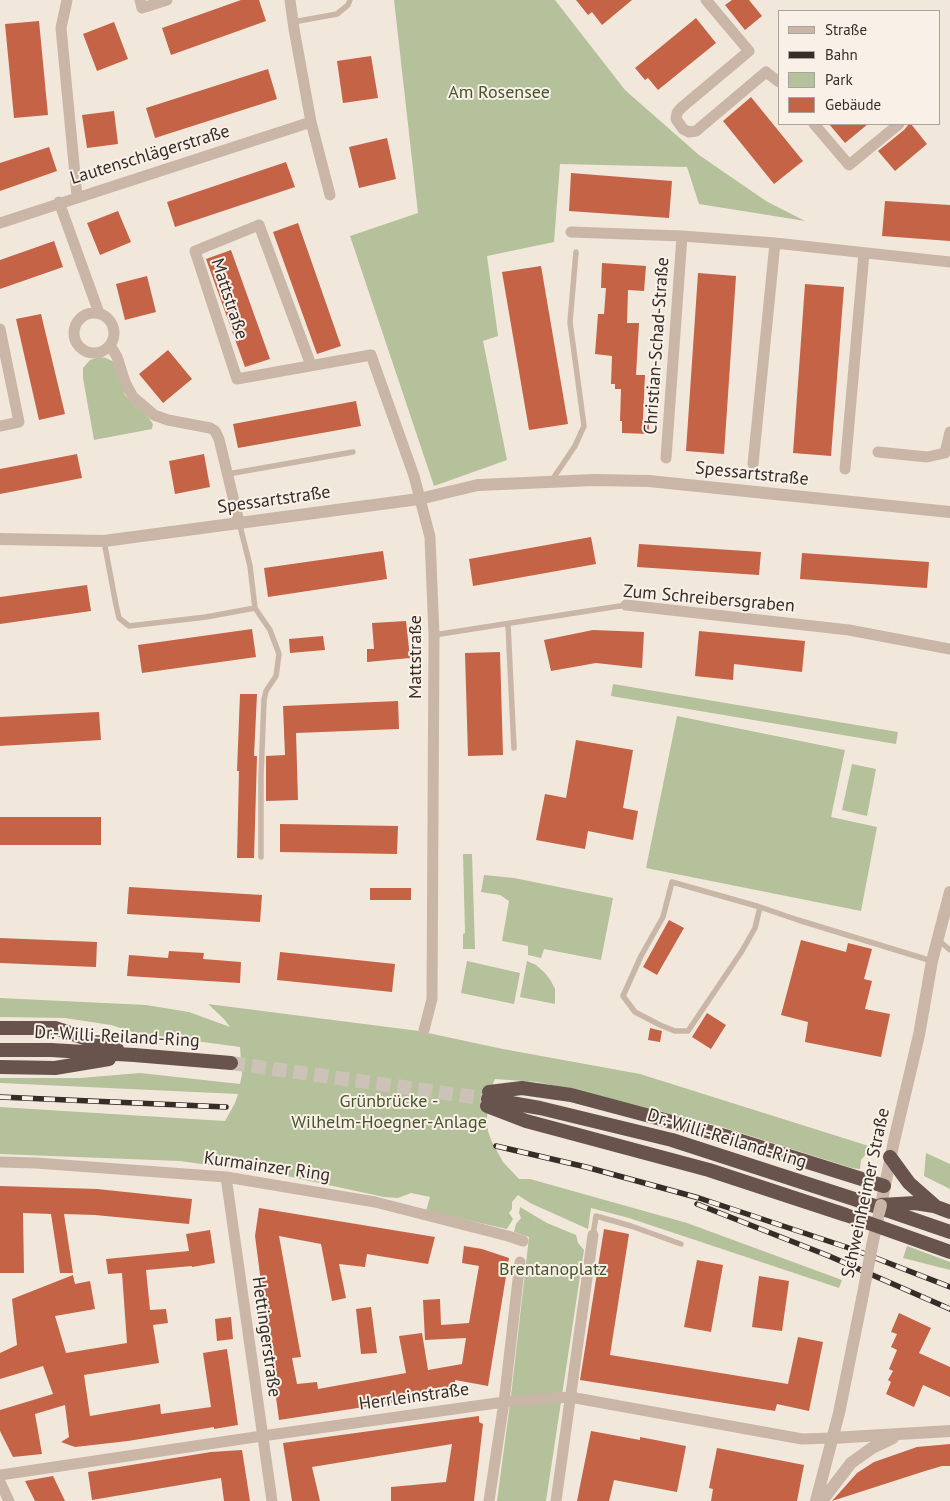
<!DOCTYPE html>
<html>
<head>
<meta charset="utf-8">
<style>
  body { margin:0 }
  #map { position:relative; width:950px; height:1501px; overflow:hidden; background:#f2e7db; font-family:"PT Sans",sans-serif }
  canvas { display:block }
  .legend { position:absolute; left:778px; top:10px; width:162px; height:115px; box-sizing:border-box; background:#f9f1e8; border:1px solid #aba29b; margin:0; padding:6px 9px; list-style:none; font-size:15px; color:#362c28 }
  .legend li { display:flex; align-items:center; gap:10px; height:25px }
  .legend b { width:25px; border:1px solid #aba29b }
</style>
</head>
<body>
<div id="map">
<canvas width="950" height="1501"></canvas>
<ul class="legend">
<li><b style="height:6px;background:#cab6a7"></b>Straße</li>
<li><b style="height:6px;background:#362c28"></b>Bahn</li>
<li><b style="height:14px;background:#b5c19b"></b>Park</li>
<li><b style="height:14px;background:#c56346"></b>Gebäude</li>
</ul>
</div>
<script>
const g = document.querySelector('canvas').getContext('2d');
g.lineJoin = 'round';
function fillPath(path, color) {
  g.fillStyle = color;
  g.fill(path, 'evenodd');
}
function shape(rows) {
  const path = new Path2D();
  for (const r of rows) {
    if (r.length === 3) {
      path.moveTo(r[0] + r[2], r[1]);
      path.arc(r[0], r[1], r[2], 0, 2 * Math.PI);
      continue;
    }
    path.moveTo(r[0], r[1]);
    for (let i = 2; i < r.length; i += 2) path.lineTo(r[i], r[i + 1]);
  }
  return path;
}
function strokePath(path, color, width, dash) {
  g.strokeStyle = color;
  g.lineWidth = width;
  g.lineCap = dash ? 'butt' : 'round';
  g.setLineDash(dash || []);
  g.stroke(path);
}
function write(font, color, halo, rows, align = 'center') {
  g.font = font + ' "PT Sans",sans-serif';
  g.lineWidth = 4;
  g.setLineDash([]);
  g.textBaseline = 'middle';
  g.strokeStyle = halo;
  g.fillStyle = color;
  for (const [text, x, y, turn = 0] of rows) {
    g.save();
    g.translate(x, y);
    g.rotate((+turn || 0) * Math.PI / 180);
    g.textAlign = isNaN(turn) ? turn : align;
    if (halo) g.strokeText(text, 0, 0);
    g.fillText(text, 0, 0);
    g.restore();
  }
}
fillPath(shape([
  [394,0,555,0,625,90,699,155,766,201,805,221,699,204,687,167,560,164,554,242,487,256,498,336,483,341,507,460,434,486,350,236,418,213],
  [99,357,106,358,114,362,119,372,125,395,135,406,144,412,153,424,152,429,94,440,83,378,83,368,90,360],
  [613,684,898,732,896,744,611,696],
  [677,716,845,750,831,817,877,827,861,911,646,868],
  [852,764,876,769,867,816,842,810],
  [463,854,472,854,475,949,463,949,463,934,465,933],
  [484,875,514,878,613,898,601,960,544,949,541,958,528,955,528,946,502,941,509,901,500,895,481,892],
  [467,961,520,973,514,1004,461,993],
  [527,961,536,965,545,973,551,981,555,989,555,1004,520,997],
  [0,998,146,1005,189,1012,230,1027,224,1019,208,1004,419,1031,503,1049,640,1074,872,1147,861,1160,860,1169,852,1168,719,1126,584,1092,537,1082,495,1079,489,1093,487,1118,488,1131,491,1140,503,1162,519,1179,530,1179,687,1223,842,1280,839,1288,629,1218,591,1208,588,1229,530,1203,518,1195,512,1202,512,1209,509,1213,513,1219,507,1229,426,1211,430,1197,411,1193,398,1198,384,1197,282,1175,180,1161,0,1154,0,1107,225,1121,235,1103,238,1094,0,1083,0,1078,80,1078,140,1073,240,1084,242,1074,240,1047,136,1033,111,1025,65,1018,0,1017],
  [926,1153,950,1164,950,1189,924,1176],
  [520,1207,547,1223,576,1235,578,1243,584,1250,546,1501,497,1501,511,1396,529,1237,514,1232,516,1224,521,1218,519,1213],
  [907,1246,950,1262,950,1270,903,1258]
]), '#b5c19b');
fillPath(shape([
  [241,0,259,0,266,21,171,55,162,28],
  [576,0,632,0,602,25,592,12,588,15],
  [732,0,749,0,762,16,745,30,725,5],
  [696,18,716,43,658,90,648,78,645,80,635,68],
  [39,21,48,115,14,118,5,24],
  [114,22,128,59,97,71,83,34],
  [371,56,378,98,343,103,337,61],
  [268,69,277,99,155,138,146,108],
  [751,97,803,161,774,184,723,121],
  [114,111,118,144,87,148,82,115],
  [829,124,868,124,845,143],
  [909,124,911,124,927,144,895,171,878,151,904,130],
  [387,138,396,179,359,188,349,147],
  [49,147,57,171,0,191,0,163],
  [286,162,295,187,175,227,167,202],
  [571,173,672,181,669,218,569,211],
  [885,201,950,205,950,241,882,236],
  [118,211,131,242,100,255,87,223],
  [298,223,341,346,317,354,273,232],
  [54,241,63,267,0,289,0,260],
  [231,250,270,359,245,367,206,259],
  [602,263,646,266,644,291,628,290,627,323,639,323,636,375,645,375,643,419,649,419,649,434,622,433,622,421,620,421,621,389,615,389,615,384,611,384,612,356,595,354,598,314,604,314,606,288,601,288],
  [541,266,568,424,529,430,502,272],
  [698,273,736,276,724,454,686,451],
  [147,276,156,312,125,320,116,284],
  [805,284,844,287,831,456,793,453],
  [41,314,65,414,39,420,16,319],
  [168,350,192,379,163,403,139,374],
  [356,401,361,426,238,448,233,424],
  [77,454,82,478,0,494,0,469],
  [204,454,210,487,175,494,169,461],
  [591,537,596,564,473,586,469,559],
  [639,544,761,552,759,575,637,567],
  [383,551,387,579,268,597,264,568],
  [802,553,929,562,927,588,800,579],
  [87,585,91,611,0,624,0,597],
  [406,621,410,658,367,662,367,649,374,649,372,623],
  [252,629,256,657,142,673,138,645],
  [593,630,644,632,642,668,596,663,551,671,544,640],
  [699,631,805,641,802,672,734,664,733,680,695,676],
  [323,636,325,650,290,653,289,639],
  [500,652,503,755,468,756,465,653],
  [240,694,257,694,254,756,257,756,254,858,237,858,239,771,237,771],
  [398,701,399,729,296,733,298,800,266,801,266,756,285,755,283,706],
  [99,712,101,740,0,746,0,717],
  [576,740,633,750,623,808,638,811,633,840,588,831,585,849,536,840,545,794,566,798],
  [0,817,101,817,101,845,0,845],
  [280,824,398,826,397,854,280,852],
  [129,887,262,895,260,922,127,914],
  [370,888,411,888,411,900,370,900],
  [669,920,684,928,657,975,643,967],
  [0,938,97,942,96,967,0,963],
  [801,940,846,952,848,943,872,949,864,979,872,981,865,1009,890,1014,881,1057,805,1042,808,1022,781,1015],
  [169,951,204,953,203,959,241,962,240,983,127,976,129,955,168,958],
  [280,952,395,964,392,992,277,980],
  [707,1013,726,1025,711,1049,692,1037],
  [650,1028,662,1031,660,1042,648,1040],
  [0,1186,97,1189,192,1199,189,1224,95,1215,64,1214,73,1273,60,1273,51,1214,23,1213,24,1273,0,1273],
  [259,1208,435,1237,428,1264,367,1254,365,1267,339,1264,346,1298,332,1301,321,1244,279,1236,301,1357,292,1358,297,1384,317,1382,318,1389,406,1373,399,1336,422,1333,428,1370,462,1364,466,1338,425,1340,423,1300,440,1299,441,1325,469,1323,479,1266,462,1263,464,1246,482,1249,509,1258,488,1386,455,1380,456,1393,279,1420,255,1236],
  [604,1229,629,1234,610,1355,788,1384,798,1337,823,1342,809,1411,777,1404,775,1411,580,1380],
  [210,1230,215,1263,192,1267,192,1266,146,1270,150,1310,166,1309,168,1323,153,1325,159,1363,84,1375,90,1416,160,1404,161,1414,211,1407,203,1353,227,1349,238,1425,214,1429,214,1427,128,1441,75,1447,61,1442,69,1437,65,1405,35,1414,42,1454,13,1457,0,1431,0,1410,53,1394,43,1366,0,1379,0,1353,17,1345,12,1299,73,1275,75,1284,90,1281,95,1309,55,1316,66,1353,127,1343,122,1273,108,1274,106,1259,189,1251,186,1234],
  [697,1260,723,1265,711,1332,684,1327],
  [759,1276,789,1281,782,1331,752,1327],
  [371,1307,377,1353,361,1354,356,1309],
  [899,1313,931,1328,919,1353,950,1367,950,1397,923,1385,914,1407,886,1394,891,1382,888,1380,893,1371,889,1369,897,1350,891,1347,897,1334,891,1332],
  [231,1317,233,1339,217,1341,215,1319],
  [479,1416,479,1422,483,1424,474,1501,391,1501,391,1487,446,1482,452,1444,312,1467,320,1501,292,1501,283,1443],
  [591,1431,640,1440,640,1437,686,1446,677,1492,614,1480,609,1501,577,1501],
  [950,1444,950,1466,942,1466,925,1471,832,1501,857,1473,874,1462,917,1447],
  [717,1448,804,1465,797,1501,711,1501,713,1489,709,1488],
  [242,1450,250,1501,224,1501,221,1478,92,1500,88,1472,211,1452],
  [53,1476,65,1501,35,1501,25,1481]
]), '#c56346');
strokePath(shape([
  [231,1063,488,1099]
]), '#ccc2b7', 14, [14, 7]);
strokePath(shape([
  [293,22,337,14,348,5,350,0],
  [228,474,353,452],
  [552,480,575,446,584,426,570,322,576,252],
  [239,522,250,566,255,608,270,630,279,654,276,676,266,691,264,700,261,776,261,857],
  [104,541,116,605,119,618,129,626,206,617,255,608],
  [508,625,514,748],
  [434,635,626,605],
  [672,882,760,907,755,928,742,951,688,1031,675,1031,660,1025,635,1012,623,996,641,956,663,917,672,882],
  [760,907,798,920,932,961],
  [937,939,950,950],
  [593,1235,596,1216,631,1226,681,1244]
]), '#cab6a7', 5.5);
strokePath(shape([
  [67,0,61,28,77,196],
  [140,0,142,8,167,0],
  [290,0,294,29,311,122,330,195],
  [706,0,749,51,681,108,677,113,676,119,683,129,689,132,696,131,766,72,779,82],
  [814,124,849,165,899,124],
  [59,202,99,313],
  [0,223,311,122],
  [571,232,682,236,775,243,950,262],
  [94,333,20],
  [0,329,19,422,0,426],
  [110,345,117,357,125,382,133,397,146,408,154,415,168,420,210,428,215,431,219,439,239,522],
  [311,365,259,225,195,251,237,379,371,355,414,476,430,537,434,635,432,999,424,1030],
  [878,452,927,457,945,453,950,432],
  [666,458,682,236],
  [753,464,775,243],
  [845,469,864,253],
  [626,605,849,630,950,649],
  [0,1162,36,1163,226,1177,375,1202,508,1236,523,1241],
  [226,1177,272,1501],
  [0,1475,262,1436,504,1402,570,1397,802,1439,832,1438],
  [0,1482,9,1501],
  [489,1501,504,1402,520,1262],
  [556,1501,593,1235]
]), '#cab6a7', 11);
strokePath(shape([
  [0,539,104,541,419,499,478,485,594,480,649,481,950,512],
  [881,1205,894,1141,919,1035,932,961,950,892],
  [872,1246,878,1218],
  [832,1438,950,1431],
  [816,1501,839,1413,862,1299],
  [822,1501,851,1463,872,1448,893,1438]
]), '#cab6a7', 12);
strokePath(shape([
  [0,1028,55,1028,117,1049],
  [0,1050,51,1050,134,1055,231,1063],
  [0,1067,55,1068,109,1059],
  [489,1092,522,1088,571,1095,725,1136,884,1186],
  [488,1099,540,1108,672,1140,851,1198,950,1232],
  [487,1106,526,1121,709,1170,846,1215,950,1252],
  [890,1157,909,1183,934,1205],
  [881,1205,915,1203,934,1206,950,1212]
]), '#68544c', 14);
const rail = shape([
  [0,1097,226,1107],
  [496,1146,586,1167,699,1198,855,1250,950,1287],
  [697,1204,829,1256,950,1309]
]);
strokePath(rail, '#362c28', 5.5);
strokePath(rail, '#f9f1e8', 4, [11]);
strokePath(shape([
  [879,1213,881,1205],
  [862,1299,872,1246]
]), '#cab6a7', 12);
write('18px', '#46542c', '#f9f1e8', [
  ["Am Rosensee",499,93],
  ["Grünbrücke -",389,1102],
  ["Wilhelm-Hoegner-Anlage",389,1123],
  ["Brentanoplatz",553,1270]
]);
write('18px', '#362c28', '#f9f1e8', [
  ["Lautenschlägerstraße",150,155,-17],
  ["Mattstraße",229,299,72],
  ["Christian-Schad-Straße",657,346,-86],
  ["Spessartstraße",752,474,6],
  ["Spessartstraße",274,500,-8],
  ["Zum Schreibersgraben",709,599,5],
  ["Mattstraße",416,657,-90],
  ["Dr.-Willi-Reiland-Ring",117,1037,3],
  ["Dr.-Willi-Reiland-Ring",727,1139,17],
  ["Kurmainzer Ring",267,1167,8],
  ["Schweinheimer Straße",866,1193,-78],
  ["Hettingerstraße",266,1337,82],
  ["Herrleinstraße",414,1397,-8]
]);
</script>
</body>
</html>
